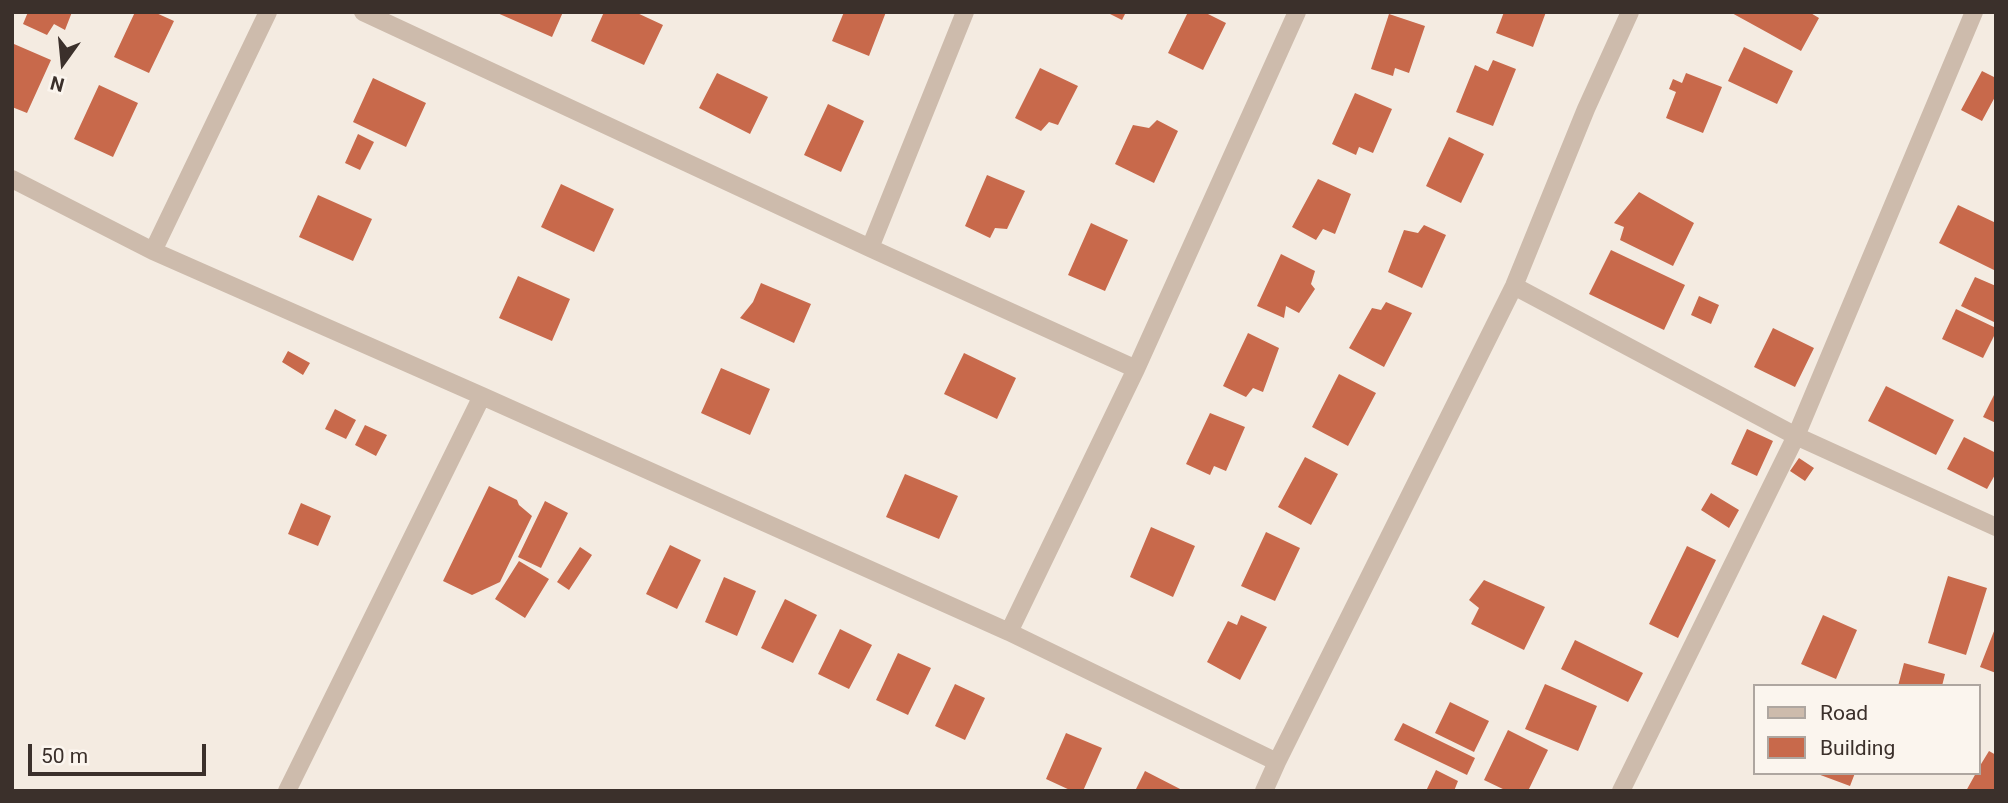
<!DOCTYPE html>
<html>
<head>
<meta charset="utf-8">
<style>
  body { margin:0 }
  #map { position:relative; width:2008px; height:803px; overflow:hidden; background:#f4ebe1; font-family:Roboto,sans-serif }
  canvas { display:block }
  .frame { position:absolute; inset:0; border:14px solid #3b302b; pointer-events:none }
  .legend { position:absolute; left:1753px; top:684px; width:228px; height:91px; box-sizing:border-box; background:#fbf5ee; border:2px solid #aea6a0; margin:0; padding:9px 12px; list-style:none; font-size:21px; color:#3b302b }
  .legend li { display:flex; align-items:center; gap:14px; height:35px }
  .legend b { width:35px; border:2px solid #aea6a0 }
  .north { position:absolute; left:28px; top:28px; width:70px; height:70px; -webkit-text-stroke:5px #fbf5ee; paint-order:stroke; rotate:195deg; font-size:19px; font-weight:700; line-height:28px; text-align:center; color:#3b302b }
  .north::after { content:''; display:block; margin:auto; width:24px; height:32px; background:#3b302b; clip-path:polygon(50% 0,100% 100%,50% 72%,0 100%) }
  .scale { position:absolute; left:28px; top:744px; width:178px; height:32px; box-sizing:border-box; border:4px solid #3b302b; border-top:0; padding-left:9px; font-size:21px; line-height:24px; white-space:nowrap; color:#3b302b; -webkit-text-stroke:5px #fbf5ee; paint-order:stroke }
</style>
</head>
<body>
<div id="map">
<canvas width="2008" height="803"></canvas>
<div class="frame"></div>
<ul class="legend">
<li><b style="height:9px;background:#cdbbac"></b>Road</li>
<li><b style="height:19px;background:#c8694b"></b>Building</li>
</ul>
<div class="north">N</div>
<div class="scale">50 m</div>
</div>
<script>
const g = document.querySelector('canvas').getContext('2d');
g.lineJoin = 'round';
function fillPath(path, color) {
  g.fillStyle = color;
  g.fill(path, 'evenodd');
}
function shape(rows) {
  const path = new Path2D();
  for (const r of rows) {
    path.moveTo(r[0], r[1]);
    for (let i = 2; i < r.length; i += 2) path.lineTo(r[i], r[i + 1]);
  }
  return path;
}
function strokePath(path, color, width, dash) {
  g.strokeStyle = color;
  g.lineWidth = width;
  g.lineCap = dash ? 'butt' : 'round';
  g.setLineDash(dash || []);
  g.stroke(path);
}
fillPath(shape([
  [28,12,72,12,65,30,54,24,47,35,23,24],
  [135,12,154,12,174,21,149,73,114,57],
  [495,12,563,12,552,37],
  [604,12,635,12,663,25,644,65,591,41],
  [844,12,886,12,869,56,832,41],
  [1106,12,1126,12,1122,20],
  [1188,12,1204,12,1226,23,1203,70,1168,53],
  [1504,12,1546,12,1533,47,1496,33],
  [1730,12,1809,12,1819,18,1801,51],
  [1389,14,1425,26,1409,73,1395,68,1393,76,1371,69],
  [14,44,51,60,27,113,12,107,12,47],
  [1744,47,1793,71,1777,104,1728,81],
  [1493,60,1516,69,1493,126,1456,112,1475,65,1488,71],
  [1040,68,1078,86,1058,125,1049,122,1041,131,1015,118],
  [1982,71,1996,78,1996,95,1982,121,1961,110],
  [717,73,768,97,750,134,699,108],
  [1686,73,1722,87,1703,133,1666,118,1676,92,1669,89,1673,79,1682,83],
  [373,78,426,103,406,147,353,122],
  [99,85,138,103,113,157,74,139],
  [1355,93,1392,109,1373,153,1359,147,1356,155,1332,144],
  [828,104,864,121,841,172,804,155],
  [1157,120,1178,131,1154,183,1115,164,1133,125,1149,128],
  [358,134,374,142,360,170,345,163],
  [1449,137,1484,154,1461,203,1426,186],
  [987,175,1025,191,1007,229,995,228,990,238,965,226],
  [1318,179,1351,194,1335,234,1323,229,1316,240,1292,227],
  [561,184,614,209,594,252,541,227],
  [1639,192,1694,223,1673,266,1620,240,1624,227,1614,223],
  [318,195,372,219,353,261,299,237],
  [1958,205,1996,223,1996,271,1939,243],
  [1091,223,1128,240,1105,291,1068,275],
  [1424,225,1446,235,1422,288,1388,272,1404,230,1418,233],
  [1611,250,1685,285,1664,330,1589,294],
  [1281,254,1315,271,1311,284,1315,289,1299,313,1286,306,1284,318,1257,306],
  [518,276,570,299,552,341,499,318],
  [1975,277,1996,286,1996,323,1961,306],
  [761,283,811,304,794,343,740,318,753,302],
  [1699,296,1719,305,1711,324,1691,315],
  [1386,302,1412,313,1384,367,1349,348,1372,308,1381,310],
  [1956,309,1996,328,1996,332,1983,358,1942,339],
  [1773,328,1814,348,1795,387,1754,367],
  [1248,333,1279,348,1263,392,1253,388,1246,397,1223,386],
  [288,351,310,363,303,375,282,362],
  [964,353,1016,378,997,419,944,394],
  [721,368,770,389,750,435,701,413],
  [1339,374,1376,393,1348,446,1312,427],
  [1886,386,1954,420,1936,455,1868,421],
  [1996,391,1996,423,1983,417],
  [335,409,356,420,346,439,325,429],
  [1210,413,1245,427,1226,471,1214,466,1210,475,1186,464],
  [365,425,387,435,376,456,355,445],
  [1747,429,1773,441,1757,476,1731,464],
  [1964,437,1996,453,1996,473,1987,489,1947,469],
  [1305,457,1338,474,1311,525,1278,507],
  [1799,458,1814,468,1805,481,1790,471],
  [905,474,958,496,939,539,886,517],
  [489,486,517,500,519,505,532,516,500,582,472,595,443,581],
  [1711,493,1739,510,1729,528,1701,510],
  [545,501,568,513,541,568,518,557],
  [301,503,331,516,318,546,288,534],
  [1151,527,1195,546,1173,597,1130,577],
  [1266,532,1300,548,1275,601,1241,586],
  [670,545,701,560,677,609,646,594],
  [1687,546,1716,560,1678,638,1649,624],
  [580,547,592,555,569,590,557,582],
  [519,561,549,579,525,618,495,599],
  [1948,576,1987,588,1966,655,1928,643],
  [724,577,756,591,737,636,705,622],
  [1484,580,1545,607,1524,650,1471,624,1479,608,1469,600],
  [785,599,817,615,793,663,761,648],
  [1241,615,1267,627,1240,680,1207,662,1228,621,1237,625],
  [1823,615,1857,630,1836,679,1801,664],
  [1996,626,1996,673,1980,667],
  [840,629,872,645,849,689,818,674],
  [1575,640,1643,673,1628,702,1561,669],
  [898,653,931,668,908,715,876,700],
  [1904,663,1945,674,1942,686,1898,686],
  [955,684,985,698,965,740,935,726],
  [1545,684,1597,706,1578,751,1525,729],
  [1450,702,1489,721,1474,752,1435,733],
  [1403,723,1475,758,1467,775,1394,740],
  [1508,730,1548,750,1528,791,1507,791,1484,780],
  [1066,733,1102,748,1083,791,1072,791,1046,779],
  [1989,751,1996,755,1996,791,1966,791,1976,773,1978,773,1978,769],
  [1436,770,1458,781,1454,791,1426,791],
  [1145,771,1184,791,1135,791],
  [1815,773,1855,773,1850,786]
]), '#c8694b');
strokePath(shape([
  [363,12,870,248,1136,369],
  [12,179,153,251,482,396,1009,632,1277,762],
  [870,248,965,12],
  [153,251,268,12],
  [1514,286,1796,436,1996,527],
  [1009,632,1136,369,1297,12],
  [287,791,482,396],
  [1264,791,1277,762,1514,286,1586,109,1630,12],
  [1621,791,1796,436,1974,12]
]), '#cdbbac', 18);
</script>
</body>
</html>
